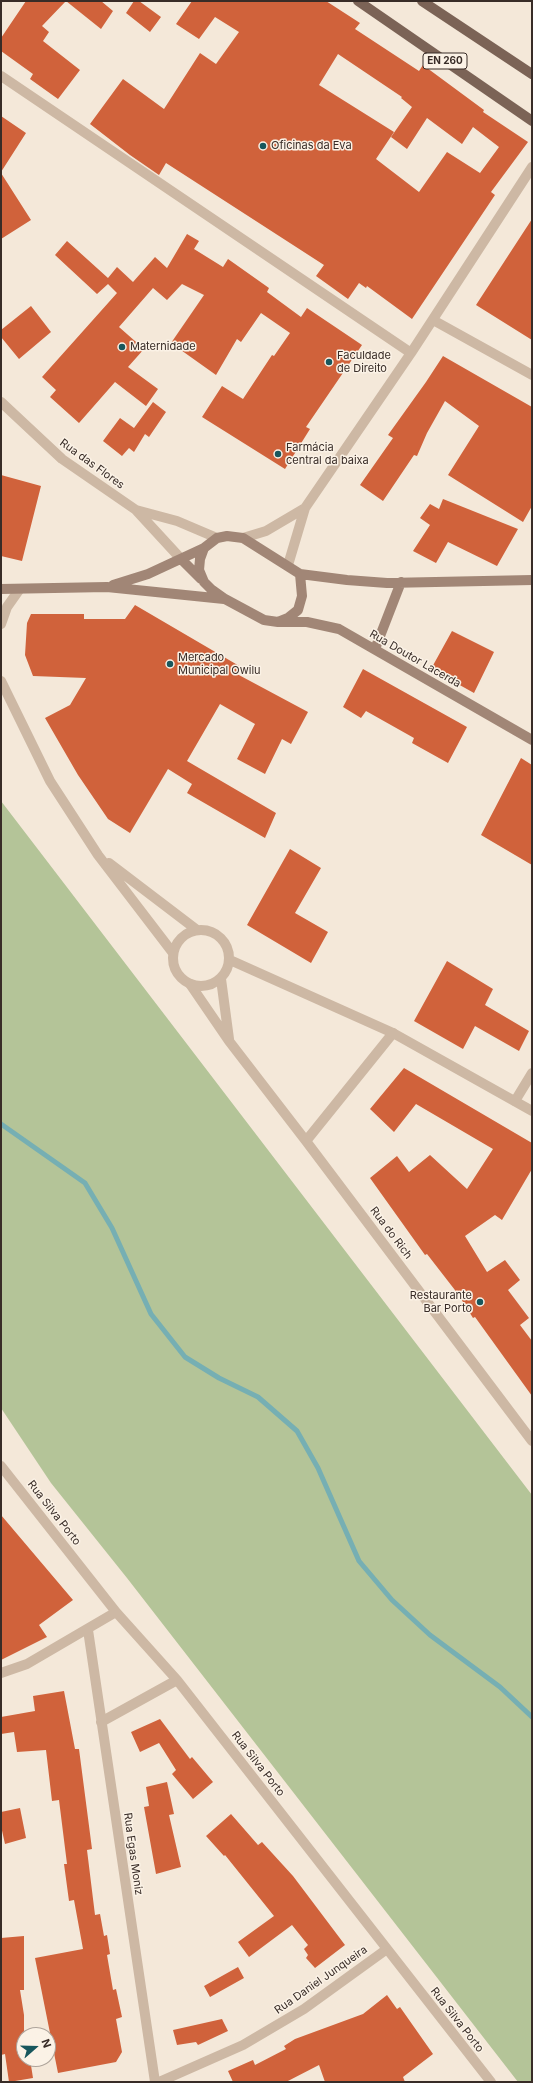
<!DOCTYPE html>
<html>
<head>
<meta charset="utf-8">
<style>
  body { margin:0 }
  #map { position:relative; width:533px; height:2083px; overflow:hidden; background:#f4e8d9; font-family:Inter,sans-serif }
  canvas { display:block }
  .frame { position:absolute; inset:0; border:2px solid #382c27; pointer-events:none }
  .north { position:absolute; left:16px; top:2027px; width:40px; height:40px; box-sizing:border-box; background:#fbf2e6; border:1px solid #ada39a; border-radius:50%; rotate:70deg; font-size:11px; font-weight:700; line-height:16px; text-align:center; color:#382c27 }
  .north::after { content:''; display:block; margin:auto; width:14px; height:18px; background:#18575d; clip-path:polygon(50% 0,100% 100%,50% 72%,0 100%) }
</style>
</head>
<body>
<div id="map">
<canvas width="533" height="2083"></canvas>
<div class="frame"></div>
<div class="north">N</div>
</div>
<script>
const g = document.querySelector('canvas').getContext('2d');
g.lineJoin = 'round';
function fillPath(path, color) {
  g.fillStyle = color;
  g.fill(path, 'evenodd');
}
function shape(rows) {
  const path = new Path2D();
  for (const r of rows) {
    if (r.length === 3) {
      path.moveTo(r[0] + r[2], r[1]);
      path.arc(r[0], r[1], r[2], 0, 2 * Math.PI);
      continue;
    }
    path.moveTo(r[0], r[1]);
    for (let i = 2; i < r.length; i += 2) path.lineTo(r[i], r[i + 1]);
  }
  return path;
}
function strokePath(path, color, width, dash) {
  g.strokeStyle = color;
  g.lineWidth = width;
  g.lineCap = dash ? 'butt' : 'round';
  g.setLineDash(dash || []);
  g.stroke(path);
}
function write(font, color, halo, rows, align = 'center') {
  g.font = font + ' Inter,sans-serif';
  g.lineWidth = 3;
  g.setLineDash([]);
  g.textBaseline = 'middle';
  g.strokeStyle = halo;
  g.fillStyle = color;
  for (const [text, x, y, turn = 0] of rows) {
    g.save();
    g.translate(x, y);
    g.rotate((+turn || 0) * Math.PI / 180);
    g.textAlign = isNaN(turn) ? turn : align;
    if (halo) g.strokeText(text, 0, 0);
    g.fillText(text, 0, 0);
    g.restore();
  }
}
fillPath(shape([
  [1,801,532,1495,532,2082,518,2082,127,1578,51,1483,1,1408]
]), '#b4c498');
strokePath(shape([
  [1,1124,85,1183,112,1228,151,1314,185,1357,219,1378,258,1397,297,1431,318,1468,359,1561,392,1600,430,1635,500,1687,532,1717]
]), '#76afb3', 5);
fillPath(shape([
  [26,1,66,1,42,26,49,32,43,41,80,70,58,99,30,79,33,74,1,51,1,38],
  [66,1,101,1,113,11,101,29],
  [134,1,139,1,161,17,150,32,126,13],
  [192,1,326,1,360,23,355,29,419,71,423,65,484,110,483,112,528,142,491,192,495,195,412,319,367,286,366,288,359,283,348,299,316,276,324,265,166,163,159,175,130,155,90,124,123,79,164,109,200,53,216,64,239,32,215,17,199,39,176,24],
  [338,54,402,97,401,98,412,107,391,137,407,149,427,118,462,144,473,127,499,147,480,173,447,152,419,192,376,159,394,132,319,85],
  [1,116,26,133,1,172],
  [1,173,31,220,1,239],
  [532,219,532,340,476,305],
  [187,234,199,241,194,249,223,267,228,259,269,288,267,292,301,317,307,308,362,345,306,427,310,429,285,469,202,417,222,386,243,399,272,355,274,356,290,333,261,313,241,342,237,339,216,375,171,343,204,295,182,284,167,300,153,288,119,327,144,349,128,367,158,389,146,406,115,382,79,423,50,397,56,390,42,377,117,293,108,284,97,294,55,255,67,241,108,278,117,267,133,282,155,257,167,268],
  [31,306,51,332,19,359,1,337,1,330],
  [443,356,532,407,532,506,523,522,448,475,479,426,445,401,427,433,417,456,414,455,383,501,360,485,393,438,388,435,426,382],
  [153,402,166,412,149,437,145,434,134,452,129,448,122,456,103,441,120,418,134,428],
  [1,475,41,486,22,561,1,556],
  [443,499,518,529,497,566,448,542,436,563,413,551,430,525,420,518,430,504,439,509],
  [135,605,241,667,237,674,308,712,291,744,282,739,265,774,237,759,255,724,220,704,187,761,276,813,265,838,187,793,192,784,168,769,130,833,108,819,78,775,45,718,70,705,86,678,33,676,25,655,27,623,31,614,84,614,84,619,125,619],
  [452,631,494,652,474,693,431,669],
  [363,669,467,727,448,763,412,743,414,738,366,711,361,718,343,707],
  [521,758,532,765,532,865,481,835],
  [290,849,321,868,295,913,328,932,311,963,247,925],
  [447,961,493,989,485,1005,529,1031,519,1051,475,1026,463,1049,414,1021],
  [404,1068,532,1143,532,1169,502,1220,495,1215,465,1236,487,1272,505,1260,520,1280,508,1290,529,1318,520,1325,532,1341,532,1396,475,1317,473,1318,458,1294,427,1254,425,1255,370,1178,397,1156,409,1172,430,1155,467,1189,493,1149,416,1104,394,1132,370,1109],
  [1,1515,73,1600,39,1625,47,1637,1,1660],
  [64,1691,75,1749,79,1749,92,1849,87,1850,95,1915,100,1914,104,1936,107,1935,110,1954,107,1955,113,1990,116,1989,122,2017,116,2019,122,2052,116,2062,58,2073,35,1958,83,1949,74,1900,69,1901,64,1864,67,1864,59,1800,52,1801,46,1750,17,1752,14,1732,1,1734,1,1717,35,1711,33,1696],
  [160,1719,190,1759,192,1757,213,1782,193,1799,172,1774,176,1770,159,1743,140,1752,131,1732],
  [167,1782,174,1814,169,1815,181,1867,156,1874,144,1807,149,1806,146,1787],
  [20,1808,26,1838,5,1844,1,1826,1,1812],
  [231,1814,258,1845,262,1842,293,1876,345,1945,315,1968,306,1958,308,1955,304,1949,308,1945,292,1925,249,1957,238,1942,274,1916,225,1855,224,1856,206,1836],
  [24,1936,24,1990,20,1990,24,2015,24,2059,30,2059,33,2078,9,2082,5,2054,1,2055,1,1938],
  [238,1967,244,1978,210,1997,204,1986],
  [387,1995,397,2009,400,2007,433,2054,403,2077,405,2082,325,2082,319,2065,286,2082,233,2082,228,2071,253,2060,255,2065,286,2049,284,2046,295,2039,363,2014],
  [222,2019,228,2031,198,2045,196,2042,177,2045,173,2030]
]), '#d0623b');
strokePath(shape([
  [1,76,411,353],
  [433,320,532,375],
  [243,538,266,531,305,508],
  [288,565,305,508,411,353,532,167],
  [221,979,229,1039],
  [190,984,229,1041,306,1141,532,1441],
  [515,1101,532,1073],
  [306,1141,393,1033],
  [1,1466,116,1612,177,1680,491,2082],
  [88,1630,155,2082],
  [1,1673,27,1664,116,1612],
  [101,1722,177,1680],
  [159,2082,243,2045,304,2009,387,1949]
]), '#cdb8a4', 10);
strokePath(shape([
  [1,402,62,459,136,510,182,560],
  [136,510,177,521,217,538],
  [1,624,7,607,19,590],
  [1,681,50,781,98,855,173,953],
  [109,863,197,930],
  [201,958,28],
  [230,960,393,1033,532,1111]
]), '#cdb8a4', 10);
strokePath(shape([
  [182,560,201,579],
  [300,574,302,596,298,610,288,618,278,622,264,620,225,599,211,589,204,582,199,570,200,559,204,548,217,538,227,536,243,538,300,574,347,580,387,583,532,580],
  [113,585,148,574,204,548],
  [1,589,107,587,224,599],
  [280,622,307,622,339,629,532,740],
  [375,649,401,582]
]), '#a18676', 10);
strokePath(shape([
  [358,1,532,121],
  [422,1,532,74]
]), '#7b6356', 10);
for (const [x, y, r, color] of [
  [263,146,4,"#18575d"],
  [122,347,4,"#18575d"],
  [329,362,4,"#18575d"],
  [278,454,4,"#18575d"],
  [170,664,4,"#18575d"],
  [480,1302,4,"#18575d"]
]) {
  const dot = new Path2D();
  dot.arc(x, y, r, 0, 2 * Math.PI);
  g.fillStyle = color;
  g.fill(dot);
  strokePath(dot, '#fbf2e6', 1.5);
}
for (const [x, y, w] of [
  [445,61,44]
]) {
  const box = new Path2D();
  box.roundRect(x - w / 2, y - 8, w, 16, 3);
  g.fillStyle = '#fbf2e6';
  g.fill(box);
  strokePath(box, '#382c27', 1);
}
write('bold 10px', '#382c27', null, [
  ["EN 260",445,61]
]);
write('11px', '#382c27', '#fbf2e6', [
  ["Oficinas da Eva",271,146],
  ["Maternidade",130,347],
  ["Faculdade",337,356],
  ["de Direito",337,369],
  ["Farmácia",286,448],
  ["central da baixa",286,461],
  ["Mercado",178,658],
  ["Municipal Owilu",178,671],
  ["Restaurante",472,1296,"right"],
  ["Bar Porto",472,1309,"right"]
], 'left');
write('11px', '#382c27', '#fbf2e6', [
  ["Rua das Flores",92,464,36],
  ["Rua Doutor Lacerda",415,659,30],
  ["Rua do Rich",391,1233,53],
  ["Rua Silva Porto",54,1513,52],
  ["Rua Silva Porto",258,1764,52],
  ["Rua Egas Moniz",133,1854,82],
  ["Rua Daniel Junqueira",321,1980,-35],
  ["Rua Silva Porto",457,2020,52]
]);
</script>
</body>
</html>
